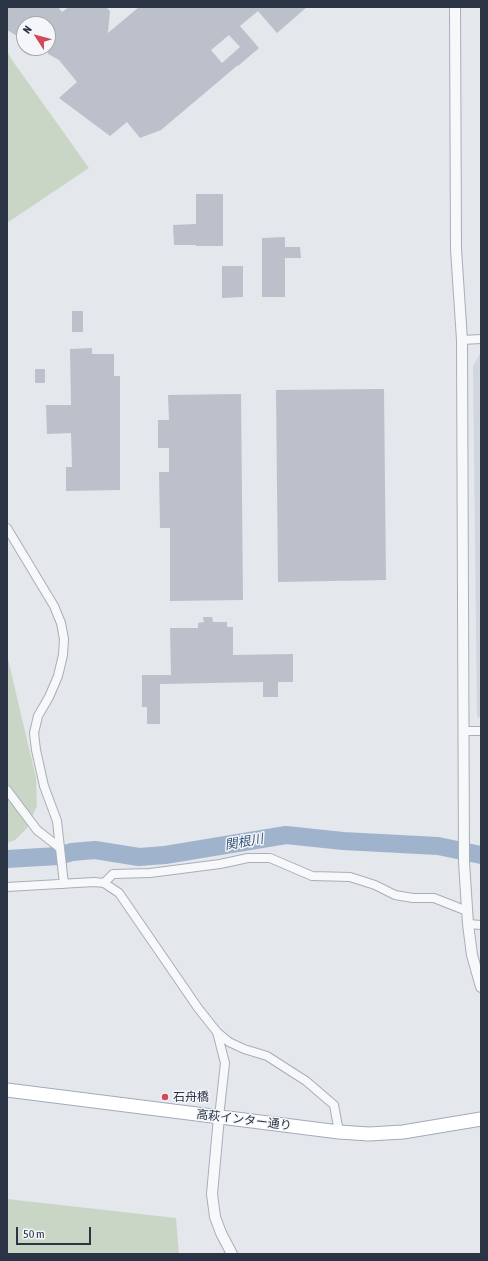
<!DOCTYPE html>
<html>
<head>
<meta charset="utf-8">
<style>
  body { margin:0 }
  #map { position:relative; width:488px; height:1261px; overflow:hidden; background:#e4e7ec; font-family:"Asap Condensed",sans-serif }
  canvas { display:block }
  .frame { position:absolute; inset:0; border:8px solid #2b3445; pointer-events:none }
  .north { position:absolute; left:16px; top:16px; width:40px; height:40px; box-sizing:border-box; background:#f4f6f9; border:1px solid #a4a8b1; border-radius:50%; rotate:306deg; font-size:11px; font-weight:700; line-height:16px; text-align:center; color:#2b3445 }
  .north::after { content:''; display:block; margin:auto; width:14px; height:18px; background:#d1495b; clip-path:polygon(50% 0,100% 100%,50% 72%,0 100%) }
  .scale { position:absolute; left:16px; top:1227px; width:75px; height:18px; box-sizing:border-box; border:2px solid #2b3445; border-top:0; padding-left:5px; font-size:12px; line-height:14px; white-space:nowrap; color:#2b3445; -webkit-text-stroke:3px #f4f6f9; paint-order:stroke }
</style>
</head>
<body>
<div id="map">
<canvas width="488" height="1261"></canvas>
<div class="frame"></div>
<div class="north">N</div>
<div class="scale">50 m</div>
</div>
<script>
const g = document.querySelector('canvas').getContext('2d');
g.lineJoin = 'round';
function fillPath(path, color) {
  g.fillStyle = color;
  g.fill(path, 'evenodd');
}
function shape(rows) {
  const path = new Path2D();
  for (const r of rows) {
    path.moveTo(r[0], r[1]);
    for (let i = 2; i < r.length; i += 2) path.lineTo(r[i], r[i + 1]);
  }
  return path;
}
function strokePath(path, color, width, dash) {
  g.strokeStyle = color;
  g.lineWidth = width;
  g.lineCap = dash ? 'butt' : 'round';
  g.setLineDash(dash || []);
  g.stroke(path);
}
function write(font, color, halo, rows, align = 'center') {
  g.font = font + ' "Asap Condensed","Noto Sans JP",sans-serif';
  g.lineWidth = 3;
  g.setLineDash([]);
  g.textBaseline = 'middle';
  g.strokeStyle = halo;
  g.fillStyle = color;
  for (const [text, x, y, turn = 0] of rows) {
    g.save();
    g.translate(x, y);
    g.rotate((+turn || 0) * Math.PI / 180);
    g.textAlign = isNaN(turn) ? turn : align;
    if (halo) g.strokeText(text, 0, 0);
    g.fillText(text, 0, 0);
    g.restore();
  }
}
fillPath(shape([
  [481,352,481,718,477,717,473,366]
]), '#d2d6de');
fillPath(shape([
  [7,51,12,60,89,168,7,223],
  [7,655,36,778,37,806,27,828,15,840,7,843],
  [7,1199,176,1218,179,1254,7,1254]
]), '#c9d6c5');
strokePath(shape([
  [7,859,58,856,72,852,95,850,139,857,165,855,286,835,343,841,438,846,481,855]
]), '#9fb4cc', 18);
fillPath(shape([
  [7,7,58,7,62,12,69,7,106,7,110,11,108,33,139,7,307,7,277,33,258,11,240,26,259,48,238,66,238,65,161,130,140,138,127,122,110,136,59,98,77,82,59,60,48,54,48,24,24,24,24,40,7,30],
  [229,35,240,47,222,63,211,50],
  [196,194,223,194,223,246,196,246,196,245,174,245,173,225,196,224],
  [285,237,285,247,300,247,301,258,285,258,285,297,262,297,262,238],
  [222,266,243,266,243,297,222,298],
  [72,311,83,311,83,332,72,332],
  [92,348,92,354,114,354,114,376,120,376,120,490,66,491,66,467,72,467,71,433,47,434,46,405,71,405,70,349],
  [35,369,45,369,45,383,35,383],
  [384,389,386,580,278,582,276,390],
  [241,394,243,600,170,601,170,528,160,528,159,472,169,472,169,448,158,448,158,420,169,420,168,395],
  [203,617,212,617,213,622,227,622,227,627,233,627,233,655,293,654,293,682,278,682,278,697,263,697,263,682,160,684,160,724,147,724,147,707,142,707,142,675,171,675,170,628,198,628,198,623,204,622]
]), '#bbc0ca');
const minor = shape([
  [462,340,481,339],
  [7,528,54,606,61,623,64,639,63,655,58,676,49,697,38,716,34,733,36,750,44,786,57,821,64,884],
  [464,731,481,731],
  [7,790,37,830,60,848],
  [104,883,113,874,150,873,220,864,248,858,270,858,312,876,350,877,375,885,395,895,413,898,434,898,467,911],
  [7,887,94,882,104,883,119,893,198,1008,217,1032,229,1042,244,1049,267,1056,306,1081,334,1105,339,1132],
  [468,924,481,925],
  [217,1032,225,1063,219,1117]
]);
const tertiary = shape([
  [455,7,456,249,462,340,464,862,468,924,472,955,481,987],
  [219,1117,212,1194,215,1217,221,1233,232,1254]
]);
const primary = shape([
  [7,1090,339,1132,369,1134,403,1132,481,1119]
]);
strokePath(minor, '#a9aeb7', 10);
strokePath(tertiary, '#a9aeb7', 12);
strokePath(primary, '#a3abb8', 15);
strokePath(minor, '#f7f8fa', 8);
strokePath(tertiary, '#f7f8fa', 10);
strokePath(primary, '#fff', 13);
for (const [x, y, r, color] of [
  [165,1097,4,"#d1495b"]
]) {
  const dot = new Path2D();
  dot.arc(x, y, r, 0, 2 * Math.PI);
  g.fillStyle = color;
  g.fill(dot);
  strokePath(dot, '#f4f6f9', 1.5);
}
write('12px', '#2b3445', '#f4f6f9', [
  ["石舟橋",173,1097]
], 'left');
write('12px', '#2b3445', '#f4f6f9', [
  ["高萩インター通り",244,1120,7]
]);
write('italic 13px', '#34527a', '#f4f6f9', [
  ["関根川",244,842,-10]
]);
</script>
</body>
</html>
